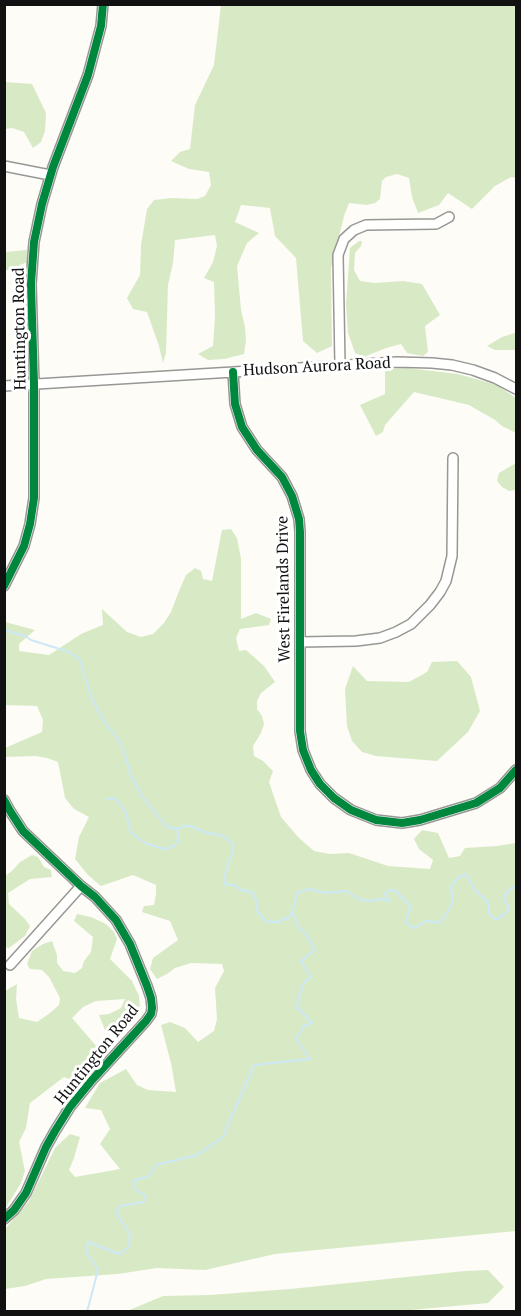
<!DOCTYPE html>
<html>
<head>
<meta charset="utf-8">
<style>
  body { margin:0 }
  #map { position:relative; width:521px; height:1316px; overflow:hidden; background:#fdfcf7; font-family:"PT Serif",serif }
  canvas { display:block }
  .frame { position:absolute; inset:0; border:6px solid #111; pointer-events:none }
</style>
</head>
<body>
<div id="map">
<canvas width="521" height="1316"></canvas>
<div class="frame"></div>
</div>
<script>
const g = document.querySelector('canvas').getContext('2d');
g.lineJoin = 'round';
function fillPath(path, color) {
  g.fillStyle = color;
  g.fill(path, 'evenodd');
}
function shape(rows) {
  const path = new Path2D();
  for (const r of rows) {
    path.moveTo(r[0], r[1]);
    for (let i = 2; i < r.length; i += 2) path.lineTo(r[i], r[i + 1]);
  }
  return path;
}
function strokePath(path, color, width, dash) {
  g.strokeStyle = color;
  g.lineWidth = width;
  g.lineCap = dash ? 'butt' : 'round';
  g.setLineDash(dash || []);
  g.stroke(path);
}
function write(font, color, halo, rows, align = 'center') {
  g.font = font + ' "PT Serif",serif';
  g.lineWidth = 6;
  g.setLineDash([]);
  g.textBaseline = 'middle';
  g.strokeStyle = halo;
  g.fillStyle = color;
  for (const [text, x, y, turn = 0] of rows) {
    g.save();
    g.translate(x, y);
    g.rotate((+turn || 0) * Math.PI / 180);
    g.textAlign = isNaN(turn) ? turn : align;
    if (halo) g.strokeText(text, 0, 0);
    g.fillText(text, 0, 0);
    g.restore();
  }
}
fillPath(shape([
  [221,5,516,5,516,178,511,177,495,186,472,209,448,193,439,205,418,213,412,197,409,178,397,174,386,177,382,181,380,199,375,203,367,205,349,203,344,216,331,268,332,346,317,353,303,341,296,258,275,236,270,208,241,205,235,222,259,233,247,243,237,266,241,310,245,327,246,341,244,354,224,359,208,360,198,354,213,346,215,316,214,282,204,278,213,262,217,246,215,235,175,240,173,263,168,285,166,353,163,363,159,346,147,312,133,309,127,298,140,275,141,245,147,209,154,200,172,198,197,199,205,196,211,185,209,172,189,169,171,161,180,152,190,149,195,105,214,65],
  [5,82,32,84,46,113,45,131,41,142,33,148,24,132,12,128,5,129],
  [516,212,516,350,495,350,487,346,502,337,515,333,515,215],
  [359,241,362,241,361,246,355,253,354,270,360,281,375,283,403,281,422,284,440,315,425,326,428,352,423,356,407,353,401,344,386,348,364,357,355,353,348,333,346,304,350,248],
  [27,250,27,262,9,270,5,270,5,252],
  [407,368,458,374,497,385,516,398,516,433,502,426,495,420,469,405,414,392,385,425,383,432,376,436,360,405,385,394,385,369],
  [516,463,516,490,509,491,502,487,497,481,499,473],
  [231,529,237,538,241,559,241,619,256,613,271,619,269,625,240,629,236,638,239,651,246,650,264,666,275,682,261,693,257,701,257,709,262,716,264,724,261,733,253,746,254,756,263,761,273,771,269,782,281,817,299,838,314,851,330,854,349,853,388,866,430,869,433,860,419,849,414,839,422,830,438,833,449,858,460,856,465,848,497,846,516,843,516,1231,275,1254,205,1270,157,1268,118,1274,46,1279,25,1286,5,1289,5,1229,29,1201,55,1148,70,1134,80,1137,74,1158,69,1170,75,1177,120,1169,100,1144,110,1129,101,1110,85,1108,100,1083,126,1069,137,1085,148,1090,176,1092,171,1063,161,1025,170,1022,185,1028,198,1042,214,1031,217,1019,215,988,224,971,222,964,191,963,175,968,167,974,157,979,150,969,153,958,178,940,170,921,142,912,144,906,154,905,156,894,156,885,133,875,101,886,88,875,75,859,79,837,89,817,74,809,65,798,58,762,47,758,35,756,5,757,5,748,42,732,43,720,37,706,5,705,5,622,35,630,19,644,19,651,49,655,81,634,103,625,102,609,127,632,141,637,153,634,164,623,171,612,179,591,186,575,195,568,201,571,203,579,212,581,222,530],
  [457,661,471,677,480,711,468,732,437,761,376,756,362,752,352,741,347,726,345,689,353,666,367,681,409,682,427,672,432,662],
  [32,855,38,857,44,867,51,870,52,877,30,879,8,893,9,904,25,919,30,926,25,936,9,948,5,947,5,876,13,870,20,862],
  [77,914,91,917,106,924,114,932,117,939,110,959,132,981,139,996,140,1008,136,1017,116,1033,105,1030,99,1015,109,1014,121,1008,125,999,96,1001,83,1007,72,1018,104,1055,82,1074,71,1080,64,1077,30,1103,26,1128,19,1142,25,1171,21,1183,5,1209,5,991,17,984,16,999,19,1018,37,1022,50,1013,59,1005,60,998,49,977,42,970,30,969,27,964,32,951,43,944,52,941,57,955,57,963,63,971,75,973,82,968,84,961,91,952,93,937,74,921],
  [488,1270,504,1287,488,1303,389,1312,127,1311,163,1296,210,1295,290,1289,465,1271]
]), '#d8eac5');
strokePath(shape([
  [4,630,25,636,31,640,69,652,80,660,91,697,103,720,120,742,125,755,131,776,140,793,163,823,167,827,177,829,184,826,191,826,204,832,223,836,233,844,233,850,224,877,225,883,226,885,234,885,241,890,252,892,256,900,257,911,267,922,278,922,289,917,292,913,297,893,309,889,325,893,346,891,361,900,372,901,381,899,389,901,385,895,386,893,389,890,396,891,411,907,406,922,410,926,415,928,424,922,429,921,440,923,449,910,453,899,453,894,450,890,451,886,459,877,466,874,475,890,489,903,489,914,495,919,500,918,508,910,508,905,504,900,505,895,511,888,516,887],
  [107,799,114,798,119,802,126,813,131,833,147,844,165,849,172,847,179,841,177,830],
  [87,1312,98,1270,86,1252,88,1242,119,1254,129,1247,130,1234,116,1213,120,1206,144,1202,146,1196,136,1190,133,1181,149,1176,156,1165,197,1155,223,1137,254,1065,310,1059,296,1039,304,1026,312,1023,300,1010,297,1008,299,995,304,983,311,977,301,961,315,950,305,933,298,927,293,913]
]), '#cde8f7', 2);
const minor = shape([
  [4,166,50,175],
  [340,365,338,255,344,239,354,230,366,225,436,224,449,217],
  [233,372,235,404,242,427,257,450,282,477,292,496,299,519,300,532,300,731,303,750,311,770,320,784,334,798,351,810,376,820,402,823,420,820,476,803,500,788,516,770],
  [4,386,397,362,432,363,452,365,473,370,495,378,516,389],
  [4,586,24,546,30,524,34,498,34,384,31,284,34,242,42,204,53,167,88,75,101,26,103,4],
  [300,642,356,641,380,638,396,632,411,624,430,605,440,592,446,581,452,556,453,458],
  [4,800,10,811,23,831,81,886,95,897,116,920,130,944,147,986,151,998,152,1008,151,1014,146,1021,92,1080,70,1107,55,1131,46,1147,26,1193,14,1210,4,1219],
  [10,965,81,886]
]);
strokePath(minor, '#979795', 12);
strokePath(minor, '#fffffe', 9);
strokePath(shape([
  [233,372,235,404,242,427,257,450,282,477,292,496,299,519,300,532,300,731,303,750,311,770,320,784,334,798,351,810,376,820,402,823,420,820,476,803,500,788,516,770],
  [4,586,24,546,30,524,34,498,34,384,31,284,34,242,42,204,53,167,88,75,101,26,103,4],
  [4,800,10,811,23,831,81,886,95,897,116,920,130,944,147,986,151,998,152,1008,151,1014,146,1021,92,1080,70,1107,55,1131,46,1147,26,1193,14,1210,4,1219]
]), '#00873e', 8);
write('16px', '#111', '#fff', [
  ["Huntington Road",20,329,-91],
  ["Hudson Aurora Road",317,367,-3],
  ["West Firelands Drive",284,589,-91],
  ["Huntington Road",97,1055,-51]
]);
</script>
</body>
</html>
